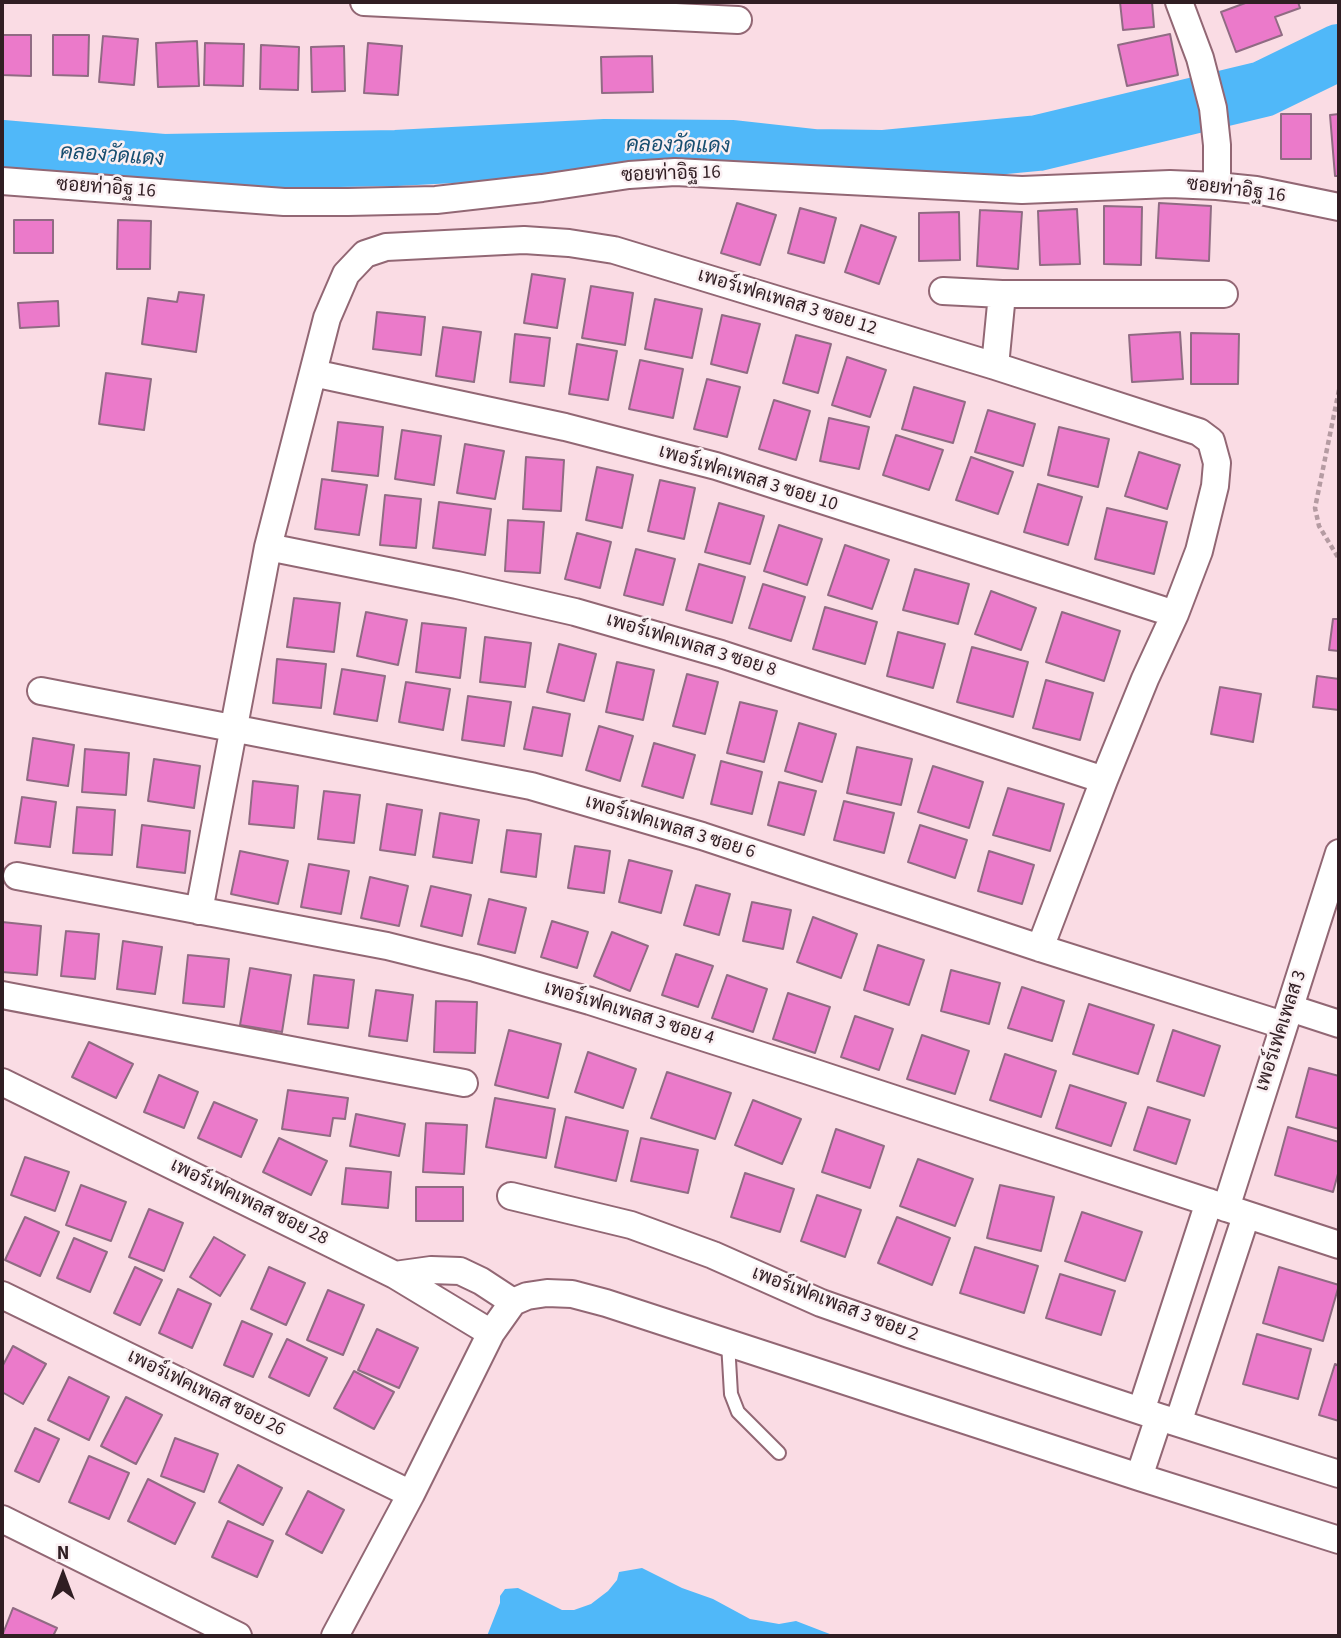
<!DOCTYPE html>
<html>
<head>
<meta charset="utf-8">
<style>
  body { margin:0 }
  #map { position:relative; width:1341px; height:1638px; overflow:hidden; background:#fadce4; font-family:"Source Sans 3",sans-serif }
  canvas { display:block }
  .frame { position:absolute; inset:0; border:4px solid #301e23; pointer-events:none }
  .north { position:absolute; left:28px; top:1540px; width:70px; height:70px; -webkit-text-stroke:5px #faeff2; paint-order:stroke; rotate:0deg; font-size:19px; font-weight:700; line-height:28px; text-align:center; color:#301e23 }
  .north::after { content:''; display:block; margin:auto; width:24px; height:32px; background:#301e23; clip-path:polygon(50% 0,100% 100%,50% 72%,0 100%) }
</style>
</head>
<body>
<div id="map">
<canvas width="1341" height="1638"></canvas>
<div class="frame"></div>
<div class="north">N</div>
</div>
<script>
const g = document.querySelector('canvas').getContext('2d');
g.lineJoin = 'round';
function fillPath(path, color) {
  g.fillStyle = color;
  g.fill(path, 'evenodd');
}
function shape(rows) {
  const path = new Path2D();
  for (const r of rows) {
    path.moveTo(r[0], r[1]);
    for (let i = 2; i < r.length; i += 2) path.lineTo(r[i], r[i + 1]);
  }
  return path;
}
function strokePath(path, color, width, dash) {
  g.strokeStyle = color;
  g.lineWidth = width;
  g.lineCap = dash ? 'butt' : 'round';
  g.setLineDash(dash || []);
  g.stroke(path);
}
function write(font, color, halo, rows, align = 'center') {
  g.font = font + ' "Source Sans 3",Sarabun,sans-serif';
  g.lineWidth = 5;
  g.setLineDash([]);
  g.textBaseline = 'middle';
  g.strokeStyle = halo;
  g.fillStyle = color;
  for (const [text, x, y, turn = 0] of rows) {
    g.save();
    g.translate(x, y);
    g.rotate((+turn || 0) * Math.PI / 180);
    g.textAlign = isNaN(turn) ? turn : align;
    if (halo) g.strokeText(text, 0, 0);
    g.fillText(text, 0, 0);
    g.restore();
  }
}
fillPath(shape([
  [642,1568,682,1588,713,1599,750,1619,779,1624,796,1621,835,1636,487,1636,500,1603,500,1596,505,1589,518,1588,562,1610,574,1610,591,1604,608,1591,617,1580,619,1572]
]), '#50b8f9');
strokePath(shape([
  [2,148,163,162,396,158,605,147,733,148,814,157,882,158,1038,143,1263,89,1339,52]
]), '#50b8f9', 56);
const building = shape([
  [1120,2,1152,2,1154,27,1123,30,1120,2],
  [1248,2,1298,2,1300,8,1275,17,1282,35,1236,52,1221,12,1248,2],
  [1170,34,1178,75,1127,86,1118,45,1170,34],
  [2,35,31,35,31,76,2,75,2,35],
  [53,35,89,35,88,76,53,75,53,35],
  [103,36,138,39,134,85,99,82,103,36],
  [197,41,199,86,158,87,156,43,197,41],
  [205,43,244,44,243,86,204,85,205,43],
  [368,43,402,46,398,95,364,93,368,43],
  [261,45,299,47,298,90,260,89,261,45],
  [344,46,345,91,312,92,311,47,344,46],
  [652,56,653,92,602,93,601,57,652,56],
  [1281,114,1311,114,1311,159,1281,159,1281,114],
  [1339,114,1339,176,1335,176,1330,115,1339,114],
  [737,203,776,215,760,265,721,253,737,203],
  [1159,203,1211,206,1209,261,1156,258,1159,203],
  [1104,206,1142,207,1141,265,1104,264,1104,206],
  [800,208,836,218,824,263,788,253,800,208],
  [1077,209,1080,264,1040,265,1038,211,1077,209],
  [980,210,1022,212,1018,269,977,266,980,210],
  [959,212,960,260,919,261,919,213,959,212],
  [14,220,53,220,53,253,14,253,14,220],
  [118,220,151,221,150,269,117,269,118,220],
  [861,225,896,237,879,284,845,272,861,225],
  [532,274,565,279,557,328,524,323,532,274],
  [591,286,633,293,625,345,582,338,591,286],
  [179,292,204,295,196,352,142,344,148,298,177,302,179,292],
  [655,299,702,309,692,358,645,349,655,299],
  [58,301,59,326,20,328,18,303,58,301],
  [377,312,425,317,421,355,373,349,377,312],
  [722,315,760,324,747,373,711,364,722,315],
  [443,327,481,332,474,382,436,376,443,327],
  [1180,332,1183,379,1132,382,1129,335,1180,332],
  [1191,333,1239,334,1238,384,1191,384,1191,333],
  [515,334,550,338,544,386,510,382,515,334],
  [796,335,831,344,818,393,783,383,796,335],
  [577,344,617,351,608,400,569,394,577,344],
  [847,357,886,370,870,417,832,405,847,357],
  [640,360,683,369,673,418,629,409,640,360],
  [106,373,151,379,144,430,99,424,106,373],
  [707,379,740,387,727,437,694,429,707,379],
  [914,387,965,402,953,443,902,429,914,387],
  [774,400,810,411,796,460,759,449,774,400],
  [988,410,1035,424,1023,466,975,452,988,410],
  [829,418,869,427,859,469,820,461,829,418],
  [338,422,383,427,378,476,332,471,338,422],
  [1059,427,1109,439,1098,487,1048,475,1059,427],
  [402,430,441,436,434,485,395,479,402,430],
  [896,435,943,450,929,490,883,475,896,435],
  [465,444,504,451,495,499,457,493,465,444],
  [1139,452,1180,465,1167,509,1125,496,1139,452],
  [526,457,564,460,561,511,523,509,526,457],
  [971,457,1013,472,998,514,956,500,971,457],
  [597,467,633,475,622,528,586,520,597,467],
  [322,479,367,485,359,535,315,529,322,479],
  [660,480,695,488,684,539,648,531,660,480],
  [1038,484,1082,497,1068,545,1024,532,1038,484],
  [385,495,421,499,416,548,380,545,385,495],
  [439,502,491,509,485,555,433,548,439,502],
  [719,503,764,516,750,564,705,552,719,503],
  [1107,508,1167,522,1154,574,1095,559,1107,508],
  [508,520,544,522,540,573,505,571,508,520],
  [779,525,822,539,807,585,764,571,779,525],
  [577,533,611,542,600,588,565,579,577,533],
  [845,545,889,560,872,609,828,595,845,545],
  [636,549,675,559,663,605,624,595,636,549],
  [699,564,745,577,732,623,686,610,699,564],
  [915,569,969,584,958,624,903,610,915,569],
  [763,584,805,597,791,641,749,628,763,584],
  [991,591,1036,608,1021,650,975,634,991,591],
  [294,598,340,603,334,652,287,647,294,598],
  [825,607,877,622,865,664,813,649,825,607],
  [366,612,407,620,398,665,357,656,366,612],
  [1062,612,1120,631,1104,681,1046,662,1062,612],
  [1333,619,1339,619,1339,651,1329,650,1333,619],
  [422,623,466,628,460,678,416,672,422,623],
  [898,632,945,644,933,688,887,676,898,632],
  [485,637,531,643,525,687,480,682,485,637],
  [559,644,596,654,584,701,547,692,559,644],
  [972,647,1028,662,1013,717,957,702,972,647],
  [277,659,326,664,321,708,273,703,277,659],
  [617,662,654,670,643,720,606,712,617,662],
  [342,669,385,676,377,721,334,714,342,669],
  [687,674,718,682,705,734,673,726,687,674],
  [1317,676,1339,679,1339,710,1313,707,1317,676],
  [1046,680,1093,693,1080,740,1033,728,1046,680],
  [406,682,450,689,443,730,399,722,406,682],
  [1220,687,1261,694,1253,742,1211,734,1220,687],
  [468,696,511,702,504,746,462,740,468,696],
  [740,702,777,711,764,762,727,753,740,702],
  [533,707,570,714,562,756,524,749,533,707],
  [799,723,836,734,822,782,785,771,799,723],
  [599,726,633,736,620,781,586,770,599,726],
  [33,738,74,745,68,786,27,780,33,738],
  [654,743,695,755,683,798,642,786,654,743],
  [857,747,912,759,901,805,847,793,857,747],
  [85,749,129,753,126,795,82,792,85,749],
  [154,759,200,766,194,808,148,801,154,759],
  [721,761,762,772,752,814,711,804,721,761],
  [933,766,983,782,969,828,918,812,933,766],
  [253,781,298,786,294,828,249,824,253,781],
  [779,782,816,791,804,835,768,825,779,782],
  [1008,788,1064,804,1050,851,993,835,1008,788],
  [324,791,360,795,354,843,318,839,324,791],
  [22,797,56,802,50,847,15,843,22,797],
  [844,801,894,813,884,853,834,840,844,801],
  [387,804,422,810,415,855,380,850,387,804],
  [77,807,115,810,112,855,73,853,77,807],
  [440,813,479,820,472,863,433,857,440,813],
  [142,825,190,831,185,873,137,867,142,825],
  [920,825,967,840,955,878,908,862,920,825],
  [507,830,541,834,536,877,501,872,507,830],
  [575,846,610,851,604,893,568,888,575,846],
  [240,851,288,861,278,904,231,894,240,851],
  [989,851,1034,865,1022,904,978,891,989,851],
  [629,860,672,871,661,913,619,902,629,860],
  [309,864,349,871,341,914,301,907,309,864],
  [370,877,408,886,399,926,361,918,370,877],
  [696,885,730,894,719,935,684,925,696,885],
  [431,886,471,895,462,936,421,926,431,886],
  [489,899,526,908,515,953,478,944,489,899],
  [752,902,791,910,783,949,743,941,752,902],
  [813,917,857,934,841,978,797,962,813,917],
  [552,921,588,932,577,968,541,957,552,921],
  [2,922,41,926,37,975,2,972,2,922],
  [66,931,99,934,95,979,61,976,66,931],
  [612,932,648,946,630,991,594,976,612,932],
  [123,941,162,947,155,994,117,989,123,941],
  [878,945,924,960,909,1005,864,990,878,945],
  [676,954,713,966,698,1007,662,995,676,954],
  [188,955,229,959,224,1007,183,1003,188,955],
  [250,968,291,975,282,1032,240,1025,250,968],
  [951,970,1000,983,989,1024,941,1011,951,970],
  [314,975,354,980,348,1028,308,1024,314,975],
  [727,975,767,989,753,1032,712,1018,727,975],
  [1022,987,1064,1001,1052,1041,1008,1028,1022,987],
  [376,990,413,995,407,1041,369,1036,376,990],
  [788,993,830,1007,815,1053,773,1039,788,993],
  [436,1001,477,1002,475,1053,434,1052,436,1001],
  [1089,1004,1154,1025,1138,1074,1073,1054,1089,1004],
  [855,1016,893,1029,879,1070,841,1057,855,1016],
  [509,1030,561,1044,548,1098,495,1085,509,1030],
  [1173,1030,1220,1046,1204,1096,1157,1081,1173,1030],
  [922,1035,969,1051,955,1094,907,1079,922,1035],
  [89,1042,133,1064,116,1098,72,1077,89,1042],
  [588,1052,636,1069,623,1108,575,1092,588,1052],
  [1005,1054,1056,1071,1041,1117,990,1100,1005,1054],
  [1309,1068,1339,1076,1339,1129,1296,1117,1309,1068],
  [667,1072,731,1093,715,1139,651,1118,667,1072],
  [159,1075,198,1092,184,1128,144,1112,159,1075],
  [1070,1085,1126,1103,1111,1146,1056,1128,1070,1085],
  [288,1090,348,1098,345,1119,333,1118,330,1136,282,1129,288,1090],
  [495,1098,555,1109,546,1158,486,1147,495,1098],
  [753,1100,801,1119,782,1164,735,1145,753,1100],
  [214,1102,257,1120,241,1157,198,1138,214,1102],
  [1148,1107,1190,1120,1176,1164,1134,1150,1148,1107],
  [356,1114,405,1124,399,1156,350,1146,356,1114],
  [566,1117,628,1131,616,1181,555,1167,566,1117],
  [426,1123,467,1125,464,1174,423,1172,426,1123],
  [1288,1127,1339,1142,1339,1170,1333,1192,1275,1175,1288,1127],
  [836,1129,884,1146,870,1188,822,1172,836,1129],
  [279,1138,327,1161,311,1195,263,1172,279,1138],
  [641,1138,698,1150,688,1193,631,1181,641,1138],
  [25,1157,69,1172,55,1211,11,1195,25,1157],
  [918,1159,973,1179,955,1226,900,1206,918,1159],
  [346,1168,391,1172,388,1208,342,1204,346,1168],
  [745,1173,794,1189,780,1232,731,1217,745,1173],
  [81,1185,126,1202,111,1241,66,1225,81,1185],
  [1000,1185,1054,1197,1041,1251,987,1238,1000,1185],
  [416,1187,463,1187,463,1221,416,1221,416,1187],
  [817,1195,861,1210,845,1257,801,1241,817,1195],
  [149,1209,183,1223,164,1271,129,1257,149,1209],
  [1082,1212,1142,1232,1125,1281,1065,1261,1082,1212],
  [25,1217,59,1232,40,1276,5,1260,25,1217],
  [897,1217,950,1238,932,1285,878,1263,897,1217],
  [214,1237,245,1255,220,1296,190,1277,214,1237],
  [74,1238,107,1252,90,1292,57,1278,74,1238],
  [975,1247,1038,1266,1024,1313,960,1293,975,1247],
  [135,1267,162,1280,140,1325,114,1313,135,1267],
  [269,1267,305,1283,286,1325,251,1309,269,1267],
  [1279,1267,1339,1285,1323,1341,1263,1323,1279,1267],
  [1060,1274,1115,1291,1101,1335,1046,1318,1060,1274],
  [178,1289,211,1304,192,1348,159,1333,178,1289],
  [328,1290,364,1305,343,1355,307,1340,328,1290],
  [242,1321,272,1334,253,1377,224,1365,242,1321],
  [377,1329,418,1348,399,1388,358,1370,377,1329],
  [1257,1334,1311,1349,1298,1399,1243,1384,1257,1334],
  [287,1339,327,1358,309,1396,269,1377,287,1339],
  [13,1346,46,1364,23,1404,2,1392,2,1367,13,1346],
  [1335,1364,1339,1366,1339,1421,1319,1415,1335,1364],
  [354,1371,394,1392,374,1429,334,1408,354,1371],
  [69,1377,109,1397,89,1440,48,1420,69,1377],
  [126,1397,162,1415,136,1464,101,1446,126,1397],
  [35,1428,59,1439,39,1482,15,1471,35,1428],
  [175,1438,218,1454,204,1492,161,1476,175,1438],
  [89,1456,129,1473,109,1519,69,1502,89,1456],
  [238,1465,282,1488,263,1525,219,1502,238,1465],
  [148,1479,195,1503,175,1544,128,1521,148,1479],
  [308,1491,344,1510,322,1553,286,1534,308,1491],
  [228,1521,273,1541,257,1577,212,1557,228,1521],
  [13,1608,57,1628,53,1636,2,1636,13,1608]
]);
fillPath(building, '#eb7aca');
strokePath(building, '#906b83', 2);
const lane = shape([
  [728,1343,731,1394,738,1412,779,1453]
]);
const street = shape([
  [364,2,738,20],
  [1179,2,1200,58,1213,108,1217,145,1217,186],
  [2,181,284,202,348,202,436,200,542,188,629,175,675,172,1022,190,1170,184,1217,186,1256,190,1339,207],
  [943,291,1002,294,1224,294],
  [995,366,1002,294],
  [313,373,565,427,716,466,1175,614],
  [268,547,457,585,575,612,721,654,1104,780],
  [41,691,531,786,702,836,1040,948,1283,1025],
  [17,876,387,946,475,968,590,1001,809,1071,1339,1245],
  [199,911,268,547,327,318,346,274,365,254,386,247,524,240,569,243,614,250,995,366,1199,432,1211,441,1217,463,1215,486,1199,551,1175,614,1145,679,1104,780,1040,948],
  [2,995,464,1083],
  [1290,1008,1339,1024],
  [2,1082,395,1275,491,1333],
  [511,1196,631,1225,713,1255,821,1303,909,1334,1159,1417,1339,1474],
  [1226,1208,1339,853],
  [395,1275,431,1270,460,1271,481,1281,513,1302],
  [2,1295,411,1494],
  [1141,1411,1209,1202],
  [1178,1423,1246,1216],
  [1139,1477,1159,1417],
  [2,1519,238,1636],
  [335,1636,411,1494,491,1333,513,1302,527,1296,547,1293,572,1294,606,1303,1139,1477,1339,1540]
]);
strokePath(lane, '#926774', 16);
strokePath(street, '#926774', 30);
strokePath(shape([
  [1339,390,1315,508,1319,526,1339,559]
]), '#b59ba2', 4.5, [5, 3.5]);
strokePath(lane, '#fff', 12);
strokePath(street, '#fff', 26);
write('19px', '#301e23', '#faeff2', [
  ["ซอยท่าอิฐ 16",671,175,-2],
  ["ซอยท่าอิฐ 16",106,189,4],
  ["ซอยท่าอิฐ 16",1236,191,7],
  ["เพอร์เฟคเพลส 3 ซอย 12",787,303,17],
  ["เพอร์เฟคเพลส 3 ซอย 10",748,479,17],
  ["เพอร์เฟคเพลส 3 ซอย 8",691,646,17],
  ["เพอร์เฟคเพลส 3 ซอย 6",670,828,17],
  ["เพอร์เฟคเพลส 3 ซอย 4",629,1014,17],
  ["เพอร์เฟคเพลส 3",1282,1031,-72],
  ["เพอร์เฟคเพลส ซอย 28",249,1203,26],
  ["เพอร์เฟคเพลส 3 ซอย 2",835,1305,21],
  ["เพอร์เฟคเพลส ซอย 26",206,1394,26]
]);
write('italic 21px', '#174e70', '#faeff2', [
  ["คลองวัดแดง",678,147,1],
  ["คลองวัดแดง",112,157,4]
]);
</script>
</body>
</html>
